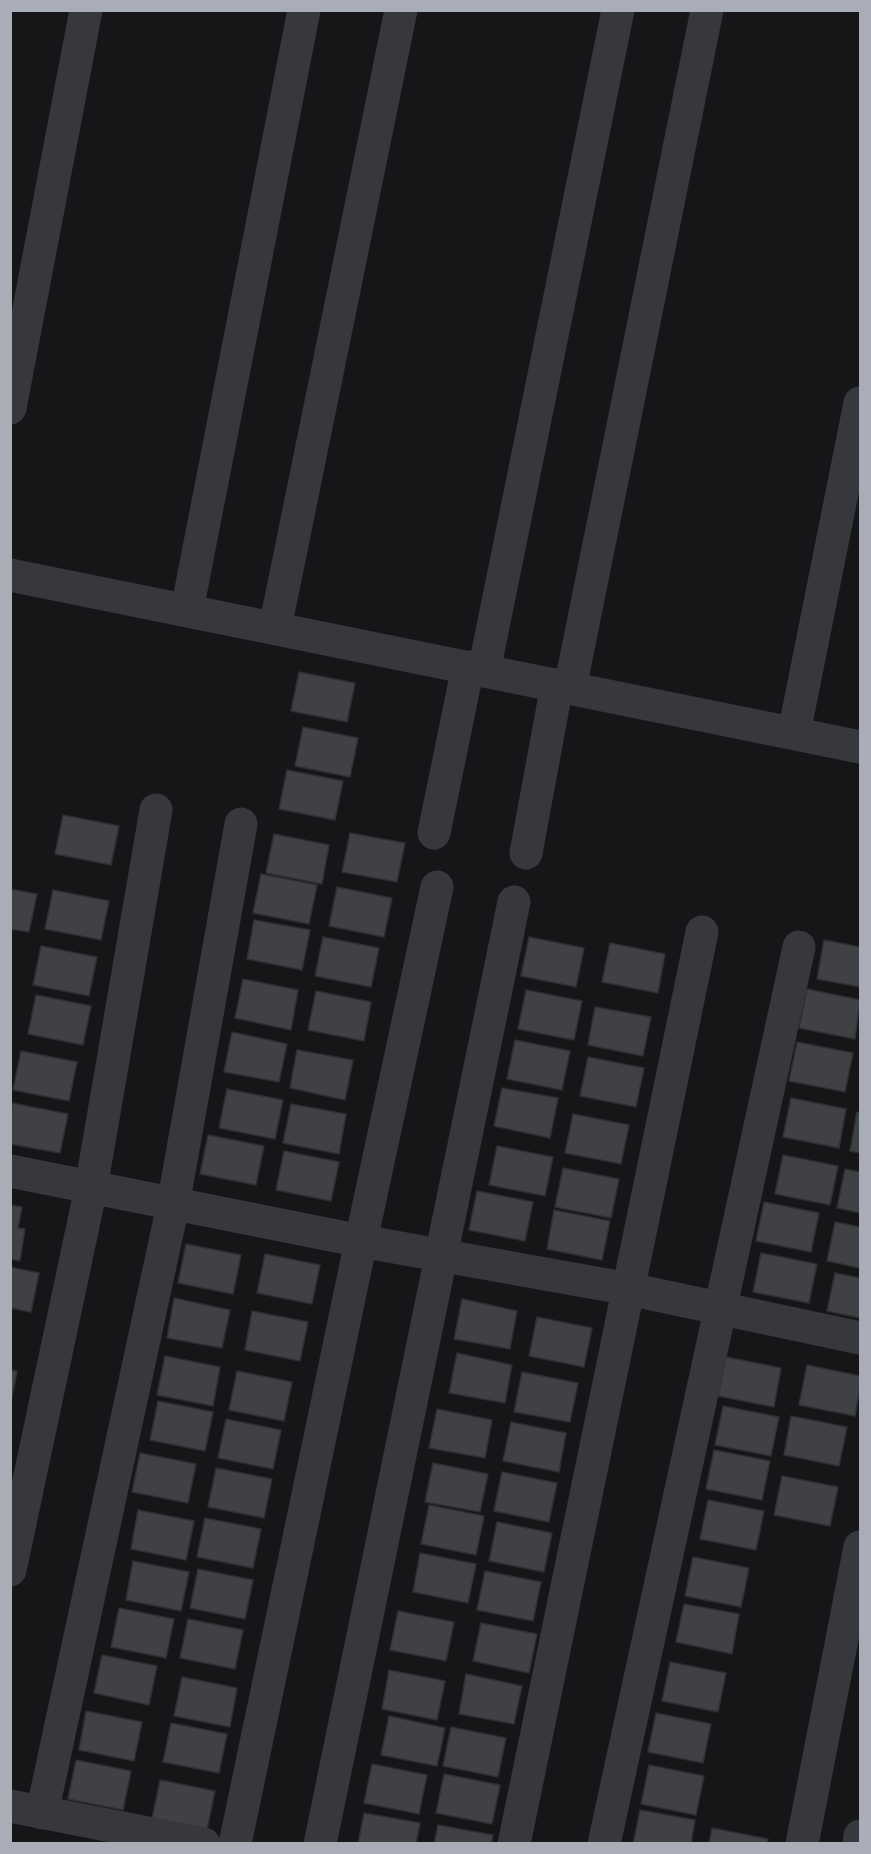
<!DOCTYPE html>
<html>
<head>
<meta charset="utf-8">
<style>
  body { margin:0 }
  #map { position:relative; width:871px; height:1854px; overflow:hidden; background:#161618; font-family:Overpass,sans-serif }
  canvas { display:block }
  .frame { position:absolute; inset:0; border:12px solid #a8adb8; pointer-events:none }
</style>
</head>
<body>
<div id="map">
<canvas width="871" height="1854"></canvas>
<div class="frame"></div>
</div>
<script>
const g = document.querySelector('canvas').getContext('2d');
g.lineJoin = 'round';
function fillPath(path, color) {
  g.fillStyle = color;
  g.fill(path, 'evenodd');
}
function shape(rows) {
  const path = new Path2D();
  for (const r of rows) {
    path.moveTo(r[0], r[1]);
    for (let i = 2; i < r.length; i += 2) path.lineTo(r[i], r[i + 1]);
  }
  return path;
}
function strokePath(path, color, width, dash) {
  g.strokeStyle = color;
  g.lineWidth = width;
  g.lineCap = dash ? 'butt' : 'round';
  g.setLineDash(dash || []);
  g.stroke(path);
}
const building = shape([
  [299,672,355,683,347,722,291,711,299,672],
  [303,727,358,738,350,777,295,766,303,727],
  [287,770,343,781,335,820,279,809,287,770],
  [63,815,119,826,111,865,55,854,63,815],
  [350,833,405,843,397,882,342,872,350,833],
  [274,834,329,845,322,884,266,873,274,834],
  [261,874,317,885,309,924,253,913,261,874],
  [337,887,392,898,384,937,329,926,337,887],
  [10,889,37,894,29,932,10,929,10,889],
  [53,890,109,901,101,940,45,929,53,890],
  [254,920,310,930,302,970,247,959,254,920],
  [323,937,379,948,371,987,315,976,323,937],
  [529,937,584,948,576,987,521,976,529,937],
  [824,940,860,947,860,987,817,979,824,940],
  [610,943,665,954,658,993,602,982,610,943],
  [41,946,97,957,89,996,33,985,41,946],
  [243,979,298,990,291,1030,235,1018,243,979],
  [807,989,860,1000,855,1039,799,1028,807,989],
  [526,990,582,1001,574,1040,518,1029,526,990],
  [316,991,371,1002,364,1041,308,1030,316,991],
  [36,995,91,1006,83,1045,28,1034,36,995],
  [595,1007,651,1017,643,1056,588,1045,595,1007],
  [232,1032,287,1044,279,1082,224,1072,232,1032],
  [515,1040,570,1051,562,1090,507,1079,515,1040],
  [797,1042,853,1053,845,1092,789,1081,797,1042],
  [297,1050,353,1060,345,1100,290,1088,297,1050],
  [21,1051,77,1062,69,1101,13,1090,21,1051],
  [588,1057,644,1068,636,1107,580,1096,588,1057],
  [502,1088,558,1098,550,1138,494,1126,502,1088],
  [227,1089,283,1100,275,1139,219,1128,227,1089],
  [791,1098,846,1109,839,1148,783,1137,791,1098],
  [12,1103,68,1114,60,1153,10,1144,12,1103],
  [291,1104,346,1114,339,1154,283,1143,291,1104],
  [857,1112,860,1113,860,1153,850,1151,857,1112],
  [573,1114,629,1125,621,1164,565,1153,573,1114],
  [208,1135,264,1146,256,1185,200,1174,208,1135],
  [497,1146,553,1157,545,1196,489,1185,497,1146],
  [284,1151,339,1162,331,1201,276,1190,284,1151],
  [783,1155,838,1166,830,1205,775,1194,783,1155],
  [563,1168,619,1179,611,1218,555,1207,563,1168],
  [845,1169,860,1172,860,1213,837,1208,845,1169],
  [477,1191,533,1202,525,1241,469,1230,477,1191],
  [764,1202,819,1213,811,1252,756,1241,764,1202],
  [10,1205,22,1207,18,1228,25,1229,20,1261,10,1259,10,1205],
  [554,1210,610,1221,602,1260,547,1249,554,1210],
  [835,1222,860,1227,860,1268,827,1261,835,1222],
  [186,1244,241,1255,233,1294,178,1283,186,1244],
  [761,1253,817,1264,809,1303,753,1292,761,1253],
  [265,1254,320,1265,312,1304,257,1293,265,1254],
  [10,1267,39,1273,31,1312,10,1308,10,1267],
  [835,1273,860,1278,860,1318,827,1311,835,1273],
  [174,1298,230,1310,222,1348,167,1338,174,1298],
  [462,1299,517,1311,510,1349,454,1339,462,1299],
  [252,1311,308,1322,300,1361,245,1350,252,1311],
  [537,1317,592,1328,584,1367,529,1356,537,1317],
  [457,1353,512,1365,505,1403,449,1393,457,1353],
  [165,1356,220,1367,213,1406,157,1395,165,1356],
  [726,1357,781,1368,774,1407,718,1396,726,1357],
  [807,1365,860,1376,860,1387,855,1416,799,1405,807,1365],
  [10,1370,17,1371,10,1407,10,1370],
  [237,1371,292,1382,284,1421,229,1410,237,1371],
  [522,1372,578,1383,570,1422,514,1412,522,1372],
  [158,1401,213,1412,205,1451,150,1440,158,1401],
  [723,1406,779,1417,771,1456,715,1445,723,1406],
  [437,1409,492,1420,485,1458,429,1448,437,1409],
  [791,1416,847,1427,839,1466,784,1455,791,1416],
  [226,1419,281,1430,273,1469,218,1458,226,1419],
  [511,1422,566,1433,559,1472,503,1461,511,1422],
  [714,1450,770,1461,762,1500,706,1489,714,1450],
  [140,1453,196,1464,188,1503,132,1492,140,1453],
  [433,1463,488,1474,480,1512,425,1502,433,1463],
  [216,1468,272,1479,264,1518,208,1507,216,1468],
  [502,1472,557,1483,549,1522,494,1511,502,1472],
  [782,1476,838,1487,830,1526,774,1515,782,1476],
  [708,1500,764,1511,756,1550,700,1539,708,1500],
  [429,1505,484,1516,476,1555,421,1544,429,1505],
  [138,1510,194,1521,186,1560,131,1549,138,1510],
  [205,1518,261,1529,253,1568,197,1557,205,1518],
  [497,1522,552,1533,544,1572,489,1561,497,1522],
  [420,1553,476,1564,468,1603,413,1592,420,1553],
  [693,1557,749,1568,741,1607,685,1596,693,1557],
  [133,1561,189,1572,181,1611,126,1600,133,1561],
  [198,1569,253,1580,245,1619,190,1608,198,1569],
  [485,1571,541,1582,533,1621,477,1610,485,1571],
  [684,1604,739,1614,732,1654,676,1642,684,1604],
  [119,1608,174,1619,166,1658,111,1647,119,1608],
  [398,1611,454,1622,446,1661,390,1650,398,1611],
  [188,1619,243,1630,235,1669,180,1658,188,1619],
  [481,1623,537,1634,529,1673,473,1661,481,1623],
  [102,1655,157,1666,149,1705,94,1693,102,1655],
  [670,1662,726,1673,718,1712,662,1701,670,1662],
  [389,1670,445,1681,437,1720,382,1709,389,1670],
  [466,1674,522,1686,514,1724,459,1714,466,1674],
  [182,1677,237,1688,230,1727,174,1716,182,1677],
  [86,1711,142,1722,134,1761,79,1750,86,1711],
  [656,1713,711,1724,703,1763,648,1752,656,1713],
  [389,1716,445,1728,437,1766,381,1755,389,1716],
  [171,1723,227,1734,219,1773,163,1762,171,1723],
  [451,1727,506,1738,498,1777,443,1766,451,1727],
  [76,1760,131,1771,123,1810,68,1799,76,1760],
  [372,1764,427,1775,419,1814,364,1803,372,1764],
  [649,1765,704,1776,696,1815,641,1804,649,1765],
  [444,1774,500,1785,492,1824,436,1813,444,1774],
  [160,1780,215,1791,207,1830,152,1819,160,1780],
  [640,1810,695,1820,691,1844,633,1844,640,1810],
  [364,1813,420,1823,416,1844,358,1844,364,1813],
  [438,1825,493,1835,491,1844,434,1844,438,1825],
  [712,1828,768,1839,767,1844,709,1844,712,1828]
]);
fillPath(building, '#404145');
strokePath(building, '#303034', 1.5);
strokePath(shape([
  [10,408,86,10],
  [10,575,860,747],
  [187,610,304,10],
  [275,628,401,10],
  [484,671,618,10],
  [570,688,707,10],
  [794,733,860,403],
  [434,833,468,667],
  [526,853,557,685],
  [10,1171,361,1241,629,1289,860,1338],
  [10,1570,91,1188,156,810],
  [10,1806,204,1844],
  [42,1813,173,1205,241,824],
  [235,1844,361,1241,437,887],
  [320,1844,514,902],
  [514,1844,702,932],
  [604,1844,799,947],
  [802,1844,860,1547],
  [859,1844,860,1836]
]), '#37383d', 33);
</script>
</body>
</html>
